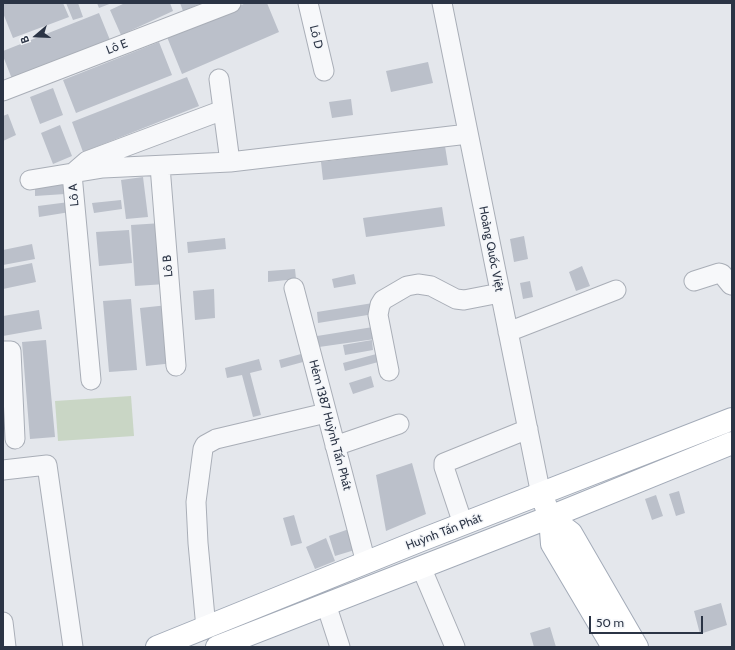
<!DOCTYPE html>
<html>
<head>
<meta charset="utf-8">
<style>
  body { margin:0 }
  #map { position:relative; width:735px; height:650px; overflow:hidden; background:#e4e7ec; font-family:Cabin,sans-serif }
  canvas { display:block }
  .frame { position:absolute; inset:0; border:4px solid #2b3445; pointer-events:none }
  .north { position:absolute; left:16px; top:16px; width:40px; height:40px; -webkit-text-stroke:3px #f4f6f9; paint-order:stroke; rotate:251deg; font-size:11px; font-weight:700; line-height:16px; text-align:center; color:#2b3445 }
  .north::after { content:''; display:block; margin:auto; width:14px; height:18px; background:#2b3445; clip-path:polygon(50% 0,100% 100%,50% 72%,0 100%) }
  .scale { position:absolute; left:589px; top:616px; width:114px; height:18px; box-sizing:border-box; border:2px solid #2b3445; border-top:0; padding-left:5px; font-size:12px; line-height:14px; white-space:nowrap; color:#2b3445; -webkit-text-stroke:3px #f4f6f9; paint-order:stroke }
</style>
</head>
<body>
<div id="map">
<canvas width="735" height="650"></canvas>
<div class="frame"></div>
<div class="north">B</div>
<div class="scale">50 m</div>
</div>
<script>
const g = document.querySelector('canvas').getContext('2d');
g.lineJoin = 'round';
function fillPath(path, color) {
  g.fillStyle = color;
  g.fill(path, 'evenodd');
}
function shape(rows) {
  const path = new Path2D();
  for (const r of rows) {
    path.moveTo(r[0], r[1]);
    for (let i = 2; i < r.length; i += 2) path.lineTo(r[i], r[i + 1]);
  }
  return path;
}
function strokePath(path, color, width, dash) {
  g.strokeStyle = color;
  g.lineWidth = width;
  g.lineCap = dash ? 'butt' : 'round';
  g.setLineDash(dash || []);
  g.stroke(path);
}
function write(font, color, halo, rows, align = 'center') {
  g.font = font + ' Cabin,sans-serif';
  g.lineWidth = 3;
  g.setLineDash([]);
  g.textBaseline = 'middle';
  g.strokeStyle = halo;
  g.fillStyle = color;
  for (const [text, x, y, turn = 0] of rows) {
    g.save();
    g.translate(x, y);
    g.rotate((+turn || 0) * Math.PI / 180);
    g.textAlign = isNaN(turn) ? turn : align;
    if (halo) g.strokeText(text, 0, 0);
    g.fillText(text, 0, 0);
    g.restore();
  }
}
fillPath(shape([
  [131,396,134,436,58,441,55,401]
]), '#c9d6c5');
fillPath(shape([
  [5,3,63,3,69,17,13,38,3,13,3,4],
  [66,3,78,3,83,17,73,20],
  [97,3,112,3,99,8],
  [125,3,170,3,173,11,121,35,110,10],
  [180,3,202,3,183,11],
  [246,3,267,3,279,32,182,74,167,37],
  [99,13,110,40,12,79,3,56,3,51],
  [159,42,172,75,76,113,63,80],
  [428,62,433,83,391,92,386,71],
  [187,77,199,106,83,152,72,122],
  [53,88,63,115,40,124,30,97],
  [351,99,353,115,332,118,329,102],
  [8,114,16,135,3,141,3,116],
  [60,125,72,156,53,164,41,133],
  [445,146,448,165,323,180,321,162],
  [143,177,148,217,126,219,121,180],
  [64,182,65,194,35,196,35,184],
  [121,200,122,209,94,213,92,203],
  [69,202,70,212,39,217,38,206],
  [442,207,445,226,366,237,363,218],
  [162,223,166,284,135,286,131,225],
  [129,230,132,263,99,266,96,232],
  [524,236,528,259,514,262,510,239],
  [225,238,226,249,188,253,187,242],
  [32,244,35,259,3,265,3,250],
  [32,263,36,282,3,289,3,269],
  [582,266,590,286,576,291,569,272],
  [295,269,296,279,268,282,268,271],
  [354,274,356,284,334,288,332,279],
  [530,281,533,297,523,299,520,283],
  [214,289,215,318,195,320,193,291],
  [131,299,137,370,109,372,103,301],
  [373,303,374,314,318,323,317,312],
  [168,305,174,363,146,366,140,308],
  [39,310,42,329,3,336,3,316],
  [373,327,375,339,319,347,317,336],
  [46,340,55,437,30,439,22,342],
  [372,340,373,350,345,355,343,345],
  [380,353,382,361,345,371,343,363],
  [301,354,303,362,281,368,279,360],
  [259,359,262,370,250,373,261,415,253,417,242,375,227,378,225,368],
  [371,376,374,387,353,394,349,383],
  [412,463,426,514,386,531,376,475],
  [679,491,685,513,676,516,669,494],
  [656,495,663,516,652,520,645,499],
  [294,515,302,543,291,546,283,518],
  [352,528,358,549,335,556,329,536],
  [326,538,335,561,315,569,306,547],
  [721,603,727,625,700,634,694,611],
  [550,627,556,647,534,647,530,633]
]), '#bbc0ca');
const minor = shape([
  [308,3,324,71],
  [442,3,541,495],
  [219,79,230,162],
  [3,91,231,3],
  [160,166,176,366],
  [30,180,103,168,230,162,468,134],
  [694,281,719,273,722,274,731,285],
  [294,288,366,563],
  [508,332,616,290],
  [3,351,11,351,15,439],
  [389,371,378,315,380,305,383,300,407,286,418,284,431,286,456,299,464,300,500,293],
  [91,380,72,174,87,161,223,110],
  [335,446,399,424],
  [3,470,47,465,73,647],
  [463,524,444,467,444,463,528,429],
  [421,567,455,647],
  [326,604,340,647],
  [3,622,6,647],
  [206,628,198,543,196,502,203,449,205,445,216,439,326,413]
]);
const major = shape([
  [545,504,550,517,552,544,613,647],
  [550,517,571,533,637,647],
  [157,647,419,541,732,419],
  [217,647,550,517,732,443]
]);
strokePath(minor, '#a9aeb7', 21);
strokePath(major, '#a3abb8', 24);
strokePath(minor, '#f7f8fa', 19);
strokePath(major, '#fff', 22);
write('12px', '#2b3445', '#f4f6f9', [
  ["Lô D",316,37,76],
  ["Lô E",117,47,-21],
  ["Lô A",74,195,-95],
  ["Hoàng Quốc Việt",491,249,79],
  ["Lô B",168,266,-95],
  ["Hẻm 1387 Huỳnh Tấn Phát",330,425,75],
  ["Huỳnh Tấn Phát",444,532,-21]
]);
</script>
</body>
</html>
